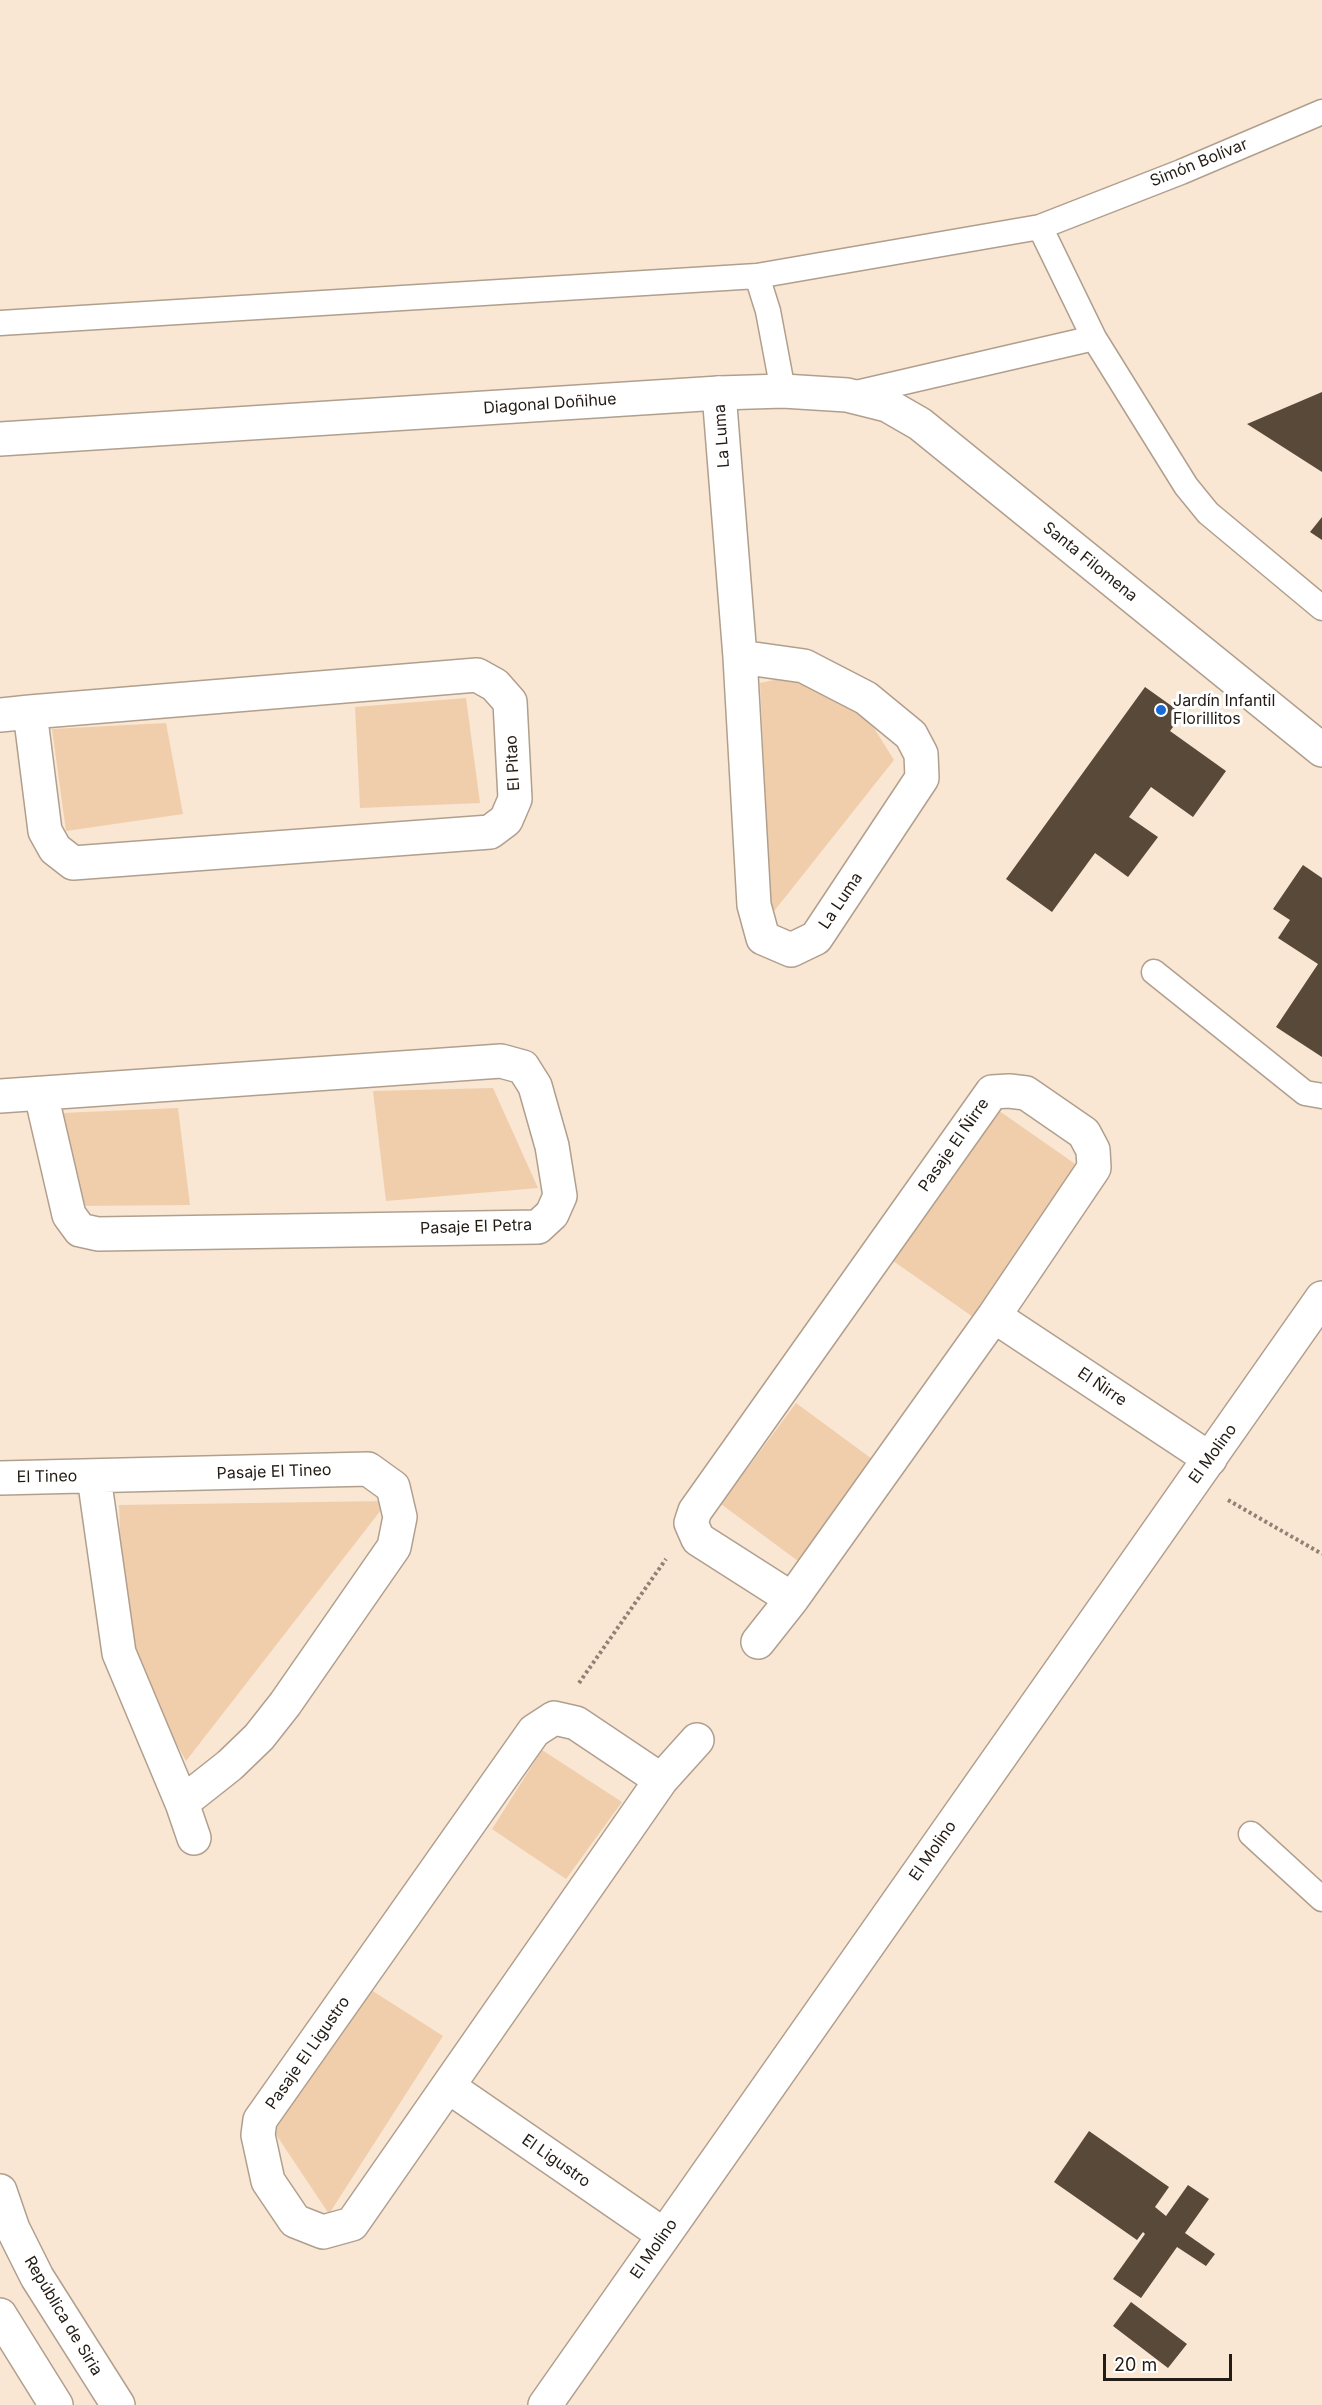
<!DOCTYPE html>
<html>
<head>
<meta charset="utf-8">
<style>
  body { margin:0 }
  #map { position:relative; width:1322px; height:2405px; overflow:hidden; background:#f9e6d3; font-family:Inter,sans-serif }
  canvas { display:block }
  .scale { position:absolute; left:1103px; top:2354px; width:129px; height:27px; box-sizing:border-box; border:3px solid #231c15; border-top:0; padding-left:8px; font-size:18px; line-height:21px; white-space:nowrap; color:#231c15; -webkit-text-stroke:4px #fff; paint-order:stroke }
</style>
</head>
<body>
<div id="map">
<canvas width="1322" height="2405"></canvas>
<div class="scale">20 m</div>
</div>
<script>
const g = document.querySelector('canvas').getContext('2d');
g.lineJoin = 'round';
function fillPath(path, color) {
  g.fillStyle = color;
  g.fill(path, 'evenodd');
}
function shape(rows) {
  const path = new Path2D();
  for (const r of rows) {
    path.moveTo(r[0], r[1]);
    for (let i = 2; i < r.length; i += 2) path.lineTo(r[i], r[i + 1]);
  }
  return path;
}
function strokePath(path, color, width, dash) {
  g.strokeStyle = color;
  g.lineWidth = width;
  g.lineCap = dash ? 'butt' : 'round';
  g.setLineDash(dash || []);
  g.stroke(path);
}
function write(font, color, halo, rows, align = 'center') {
  g.font = font + ' Inter,sans-serif';
  g.lineWidth = 6;
  g.setLineDash([]);
  g.textBaseline = 'middle';
  g.strokeStyle = halo;
  g.fillStyle = color;
  for (const [text, x, y, turn = 0] of rows) {
    g.save();
    g.translate(x, y);
    g.rotate((+turn || 0) * Math.PI / 180);
    g.textAlign = isNaN(turn) ? turn : align;
    if (halo) g.strokeText(text, 0, 0);
    g.fillText(text, 0, 0);
    g.restore();
  }
}
fillPath(shape([
  [797,675,862,709,894,760,771,915,760,683],
  [466,698,480,803,360,808,355,707],
  [166,723,183,814,66,831,52,729],
  [493,1088,538,1188,386,1201,373,1091],
  [178,1108,190,1205,70,1206,62,1113],
  [995,1108,1081,1168,973,1317,889,1258],
  [796,1403,872,1459,798,1561,721,1504],
  [388,1501,186,1761,125,1651,119,1505],
  [542,1750,622,1802,566,1879,492,1829],
  [368,1988,443,2036,329,2214,267,2121]
]), '#f0ceac');
fillPath(shape([
  [1322,392,1322,472,1247,424],
  [1322,517,1322,540,1310,532],
  [1145,687,1183,714,1170,731,1226,771,1193,817,1151,787,1129,817,1158,837,1128,877,1095,853,1052,912,1006,879],
  [1303,865,1322,878,1322,1057,1276,1027,1318,964,1278,938,1290,920,1273,909],
  [1089,2131,1169,2187,1155,2207,1166,2216,1188,2185,1209,2199,1185,2233,1215,2254,1206,2266,1177,2247,1141,2298,1113,2279,1145,2234,1143,2232,1137,2240,1054,2182],
  [1131,2302,1187,2344,1168,2368,1113,2326]
]), '#584939');
const service = shape([
  [1040,227,1094,338,1186,486,1208,513,1322,608],
  [757,276,768,311,783,391],
  [0,323,757,276,1040,227,1181,172,1322,112],
  [852,394,1094,338],
  [1154,972,1305,1093,1322,1096],
  [1251,1834,1322,1899]
]);
const minor = shape([
  [719,393,740,657,754,905,763,938,791,950,816,938,922,778,921,754,911,735,866,698,804,666,740,657],
  [0,715,30,712,477,675,495,685,510,702,515,799,506,820,490,832,73,863,55,849,45,831,30,712],
  [0,1096,501,1061,523,1067,535,1086,552,1146,560,1196,552,1214,538,1227,98,1234,80,1230,69,1215,41,1094],
  [994,1316,1210,1459],
  [94,1477,119,1653,182,1803,194,1838],
  [0,1478,368,1469,393,1487,400,1517,394,1547,285,1704,259,1737,230,1765,182,1803],
  [758,1642,792,1599,994,1316,1094,1168,1093,1150,1084,1133,1026,1093,1009,1091,992,1092,695,1511,691,1523,698,1539,792,1599],
  [661,1780,576,1723,554,1718,534,1731,260,2120,258,2135,268,2181,295,2221,323,2232,352,2224,661,1780,697,1740],
  [449,2087,664,2235],
  [0,2191,13,2229,37,2277,118,2405],
  [0,2315,56,2405]
]);
const tertiary = shape([
  [0,439,719,393,783,391,847,395,887,405,920,424,1322,750],
  [545,2405,1322,1298]
]);
strokePath(service, '#b19f8e', 27);
strokePath(minor, '#b19f8e', 36);
strokePath(tertiary, '#b19f8e', 36);
strokePath(shape([
  [1228,1500,1322,1554],
  [579,1683,666,1559]
]), '#8f8275', 4, [3, 3]);
strokePath(service, '#fff', 24);
strokePath(minor, '#fff', 33);
strokePath(tertiary, '#fff', 33);
for (const [x, y, r, color] of [
  [1161,710,6,"#186bd5"]
]) {
  const dot = new Path2D();
  dot.arc(x, y, r, 0, 2 * Math.PI);
  g.fillStyle = color;
  g.fill(dot);
  strokePath(dot, '#fff', 2);
}
write('16px', '#231c15', '#fff', [
  ["Simón Bolívar",1199,163,-22],
  ["Diagonal Doñihue",550,404,-4],
  ["La Luma",722,436,-94],
  ["Santa Filomena",1090,562,39],
  ["El Pitao",513,763,-93],
  ["La Luma",841,901,-56],
  ["Pasaje El Ñirre",954,1145,-55],
  ["Pasaje El Petra",476,1227,-2],
  ["El Ñirre",1102,1387,34],
  ["El Molino",1213,1454,-54],
  ["Pasaje El Tineo",274,1472,-2],
  ["El Tineo",47,1477,-1],
  ["El Molino",933,1851,-55],
  ["Pasaje El Ligustro",308,2053,-55],
  ["El Ligustro",556,2161,35],
  ["El Molino",654,2249,-55],
  ["República de Siria",63,2316,59]
]);
write('16px', '#231c15', '#fff', [
  ["Jardín Infantil",1173,701],
  ["Florillitos",1173,719]
], 'left');
</script>
</body>
</html>
